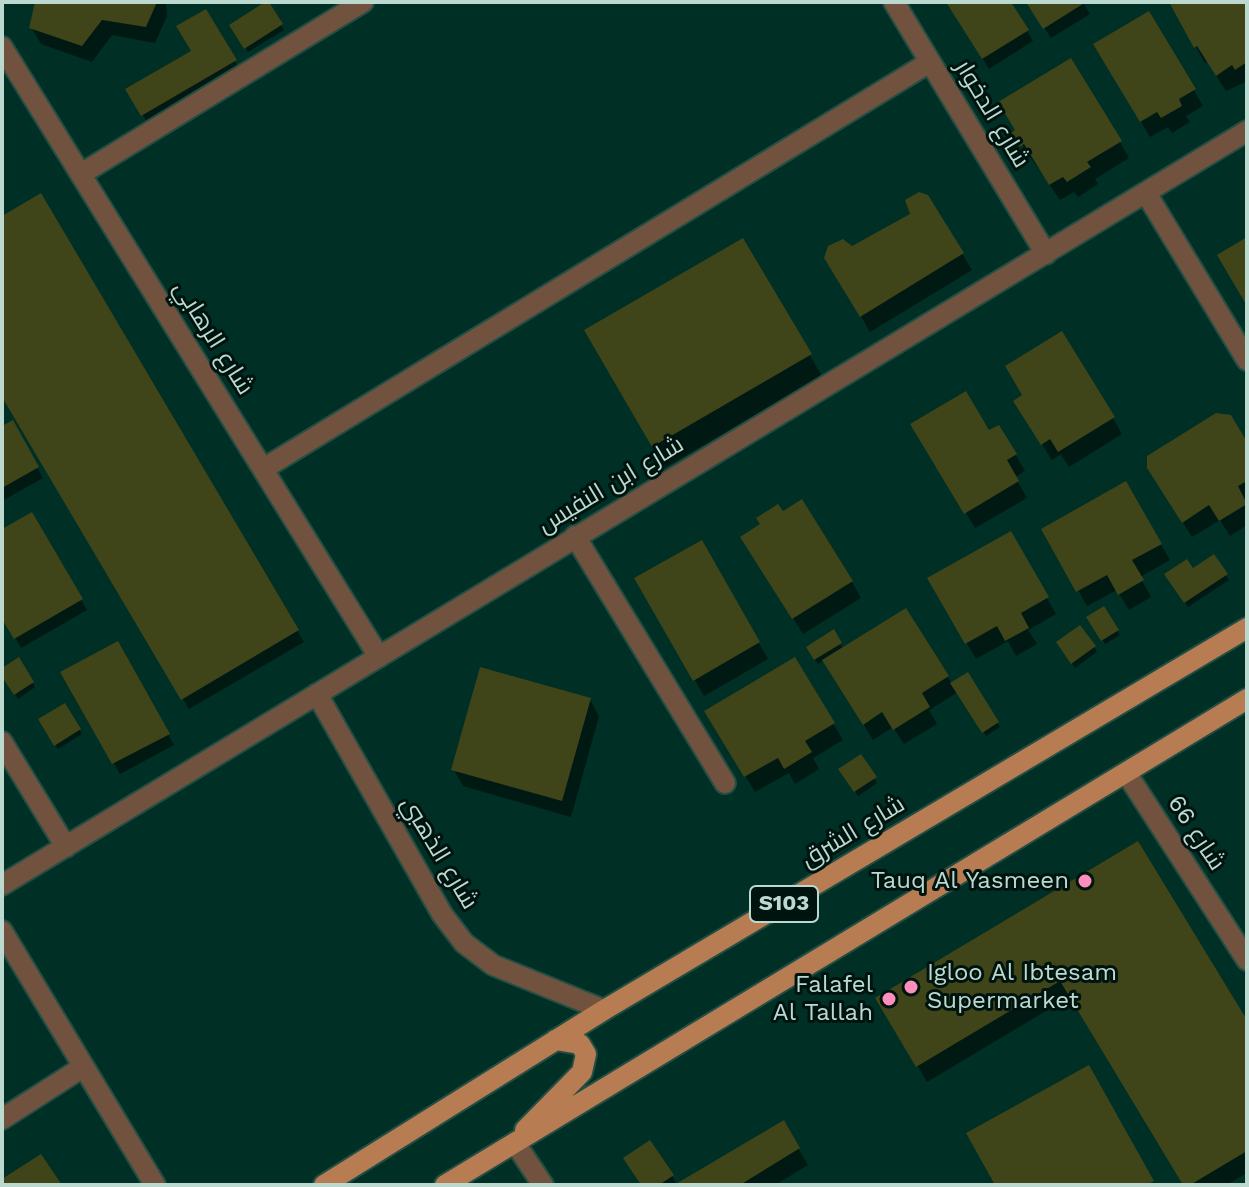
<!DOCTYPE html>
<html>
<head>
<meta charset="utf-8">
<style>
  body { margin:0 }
  #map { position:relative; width:1249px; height:1187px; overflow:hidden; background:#002f25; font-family:"Work Sans",sans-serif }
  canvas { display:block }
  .frame { position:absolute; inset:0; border:4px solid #bcd9d0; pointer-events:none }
</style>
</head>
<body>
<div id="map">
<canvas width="1249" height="1187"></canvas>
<div class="frame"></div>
</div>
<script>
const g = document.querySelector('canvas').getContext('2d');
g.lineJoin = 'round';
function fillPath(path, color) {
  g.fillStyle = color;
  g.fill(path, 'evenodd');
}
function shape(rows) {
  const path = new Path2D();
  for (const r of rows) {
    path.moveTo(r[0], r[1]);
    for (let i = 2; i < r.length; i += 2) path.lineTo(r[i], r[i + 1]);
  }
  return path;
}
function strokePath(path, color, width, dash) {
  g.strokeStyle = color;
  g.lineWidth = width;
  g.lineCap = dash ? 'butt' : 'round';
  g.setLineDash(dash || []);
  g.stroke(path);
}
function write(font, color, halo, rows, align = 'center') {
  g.font = font + ' "Work Sans",Cairo,sans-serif';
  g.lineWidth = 6;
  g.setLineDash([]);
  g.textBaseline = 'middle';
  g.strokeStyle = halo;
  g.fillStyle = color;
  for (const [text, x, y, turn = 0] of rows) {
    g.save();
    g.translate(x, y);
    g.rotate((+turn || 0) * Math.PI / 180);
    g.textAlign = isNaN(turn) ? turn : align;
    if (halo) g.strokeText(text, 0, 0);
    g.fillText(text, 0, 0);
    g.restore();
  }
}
fillPath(shape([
  [37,2,166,2,167,16,155,43,112,35,92,62,41,44,31,27],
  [947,2,1009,2,1033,41,989,69],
  [1028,2,1083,2,1090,14,1051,38],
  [1171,2,1244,2,1247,7,1247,81,1226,91,1207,61,1205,63],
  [267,3,284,30,248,52,232,26],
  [205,12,241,72,149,125,128,90,193,52],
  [1148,13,1203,106,1186,116,1190,122,1172,133,1168,127,1150,137,1096,45],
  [1014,133,1120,142,1129,158,1095,179,1098,184,1078,197,1074,192,1060,200],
  [40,196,304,642,189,709,2,393,2,218],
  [927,196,972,270,870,332,827,258,852,248,912,215],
  [743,240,822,376,666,467,587,330],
  [1025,417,1113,418,1122,434,1069,467,1061,454,1052,460],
  [12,423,43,478,2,501,2,428],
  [913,425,989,433,999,427,1025,471,1015,477,1027,498,975,528],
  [1247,446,1247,525,1230,536,1220,520,1192,537,1159,484],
  [1126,484,1170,560,1140,577,1151,597,1129,610,1117,590,1087,606,1044,530],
  [31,514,87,610,21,648,2,615,2,531],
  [1010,534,1056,614,1028,630,1037,644,1016,656,1008,641,976,659,930,579],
  [701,542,768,659,704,696,637,579],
  [752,553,852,582,861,598,803,634],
  [1213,556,1229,580,1188,607,1166,574,1192,570],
  [1104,609,1120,635,1105,644,1089,618],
  [906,610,952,684,967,675,1000,727,986,736,958,692,929,710,937,724,904,744,893,727,873,740,824,660,818,664,808,647,833,632,843,649],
  [117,643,174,745,120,774,63,673],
  [1094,647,1097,652,1075,668,1061,648],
  [794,659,843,740,813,758,819,769,795,784,789,773,755,792,707,712],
  [18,660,35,687,18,699,2,670],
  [590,700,599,716,571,817,463,786,454,770],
  [64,706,82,734,58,749,40,720],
  [860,757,877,783,858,796,841,769],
  [1138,843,1247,1024,1247,1173,1226,1185,1185,1185,1071,996,927,1082,878,999],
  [783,1123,808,1165,775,1185,678,1185],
  [649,1143,672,1176,677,1185,642,1185]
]), '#0007');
fillPath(shape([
  [35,2,157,2,146,27,102,20,82,46,29,28],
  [265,2,269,2,283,24,244,49,229,25],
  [946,2,1011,2,1029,30,982,59],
  [1026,2,1086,2,1043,29],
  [1169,2,1246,2,1247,62,1235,70,1232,65,1216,76,1197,46,1194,48],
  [206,9,237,60,141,116,125,89,191,51,176,26],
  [1149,11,1196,89,1179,99,1182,106,1161,118,1157,112,1140,122,1093,44],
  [1071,58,1122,141,1087,162,1091,167,1067,182,1063,177,1049,185,1024,144,1020,147,1011,133,1015,130,998,102],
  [919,192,928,195,964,253,860,317,824,258,828,246,843,239,852,246,910,214,905,200],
  [41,193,299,630,181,700,2,397,2,216],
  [1247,237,1247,306,1217,255],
  [743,238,812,354,652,447,584,330],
  [1062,331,1115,417,1058,452,1050,439,1041,445,1013,401,1022,395,1005,366],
  [966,391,989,430,999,425,1017,454,1007,460,1019,481,964,514,910,424],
  [1216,413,1231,415,1247,442,1247,481,1238,486,1247,504,1219,521,1209,505,1182,523,1147,468,1147,456],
  [13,420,39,467,2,488,2,426],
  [1126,481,1162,544,1132,560,1144,580,1118,595,1107,575,1076,592,1041,529],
  [802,499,853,581,792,619,740,537,760,524,756,518,778,504,783,511],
  [32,512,83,599,14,639,2,619,2,529],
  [1011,531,1049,597,1021,613,1029,628,1005,641,997,626,965,644,927,578],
  [702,540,760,642,693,681,634,578],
  [1214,554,1228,574,1184,603,1164,574,1187,559,1193,568],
  [1104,606,1119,630,1101,641,1086,617],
  [906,608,949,676,922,693,930,707,893,730,882,712,863,725,822,660],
  [1080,625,1096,646,1071,664,1056,642],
  [834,629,842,643,814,660,806,647],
  [118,641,170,734,112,764,60,672],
  [19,657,34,682,14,695,2,677,2,668],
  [795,657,835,723,805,741,812,752,784,769,778,758,744,777,704,711],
  [480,667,591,698,562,801,451,770],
  [968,672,999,722,982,733,950,683],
  [65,703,81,729,54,746,38,719],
  [861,754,877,777,854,792,838,769],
  [1138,841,1247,1020,1247,1151,1190,1185,1183,1185,1060,981,916,1067,875,998],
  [1089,1065,1154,1181,1146,1185,995,1185,966,1133],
  [784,1120,800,1148,740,1185,674,1185],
  [650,1140,674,1175,659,1185,641,1185,623,1158],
  [41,1154,62,1185,2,1185,2,1179]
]), '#3f4419');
const minor = shape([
  [894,2,1046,254],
  [2,47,379,657],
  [81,174,363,2],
  [1146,193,1247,360],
  [263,469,930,62],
  [575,536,725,783],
  [317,694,442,914,464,943,493,965,604,1010],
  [2,742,66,847],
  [1127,774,1247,960],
  [2,885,1247,131],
  [2,931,155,1185],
  [2,1119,83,1067],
  [515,1143,543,1185]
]);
const major = shape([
  [525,1130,582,1072,586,1054,580,1044,555,1040],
  [324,1185,604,1010,1247,628],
  [445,1185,1247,699]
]);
strokePath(minor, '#224e44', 24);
strokePath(major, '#224e44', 24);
strokePath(minor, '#70523f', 20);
strokePath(major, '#b87c52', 20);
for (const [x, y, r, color] of [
  [1085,881,8,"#fe8ebc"],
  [911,987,8,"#fe8ebc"],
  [889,999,8,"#fe8ebc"]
]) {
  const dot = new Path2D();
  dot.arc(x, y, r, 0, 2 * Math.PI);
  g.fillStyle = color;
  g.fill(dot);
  strokePath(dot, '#00140f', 3);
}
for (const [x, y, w] of [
  [784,904,68]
]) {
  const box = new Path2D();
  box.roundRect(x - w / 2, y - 18, w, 36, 6);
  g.fillStyle = '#00140f';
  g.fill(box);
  strokePath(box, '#bcd9d0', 2);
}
write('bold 22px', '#bcd9d0', null, [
  ["S103",784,904]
]);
write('24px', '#bcd9d0', '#00140f', [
  ["شارع الدخوار",992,114,59],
  ["شارع الرهابي",213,338,58],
  ["شارع ابن النفيس",611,485,-31],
  ["شارع الشرق",853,832,-31],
  ["شارع 66",1196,833,57],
  ["شارع الذهبي",439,853,59]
]);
write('24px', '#bcd9d0', '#00140f', [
  ["Tauq Al Yasmeen",1069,881],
  ["Igloo Al Ibtesam",927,973,"left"],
  ["Supermarket",927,1001,"left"],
  ["Falafel",873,985],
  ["Al Tallah",873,1013]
], 'right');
</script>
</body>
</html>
